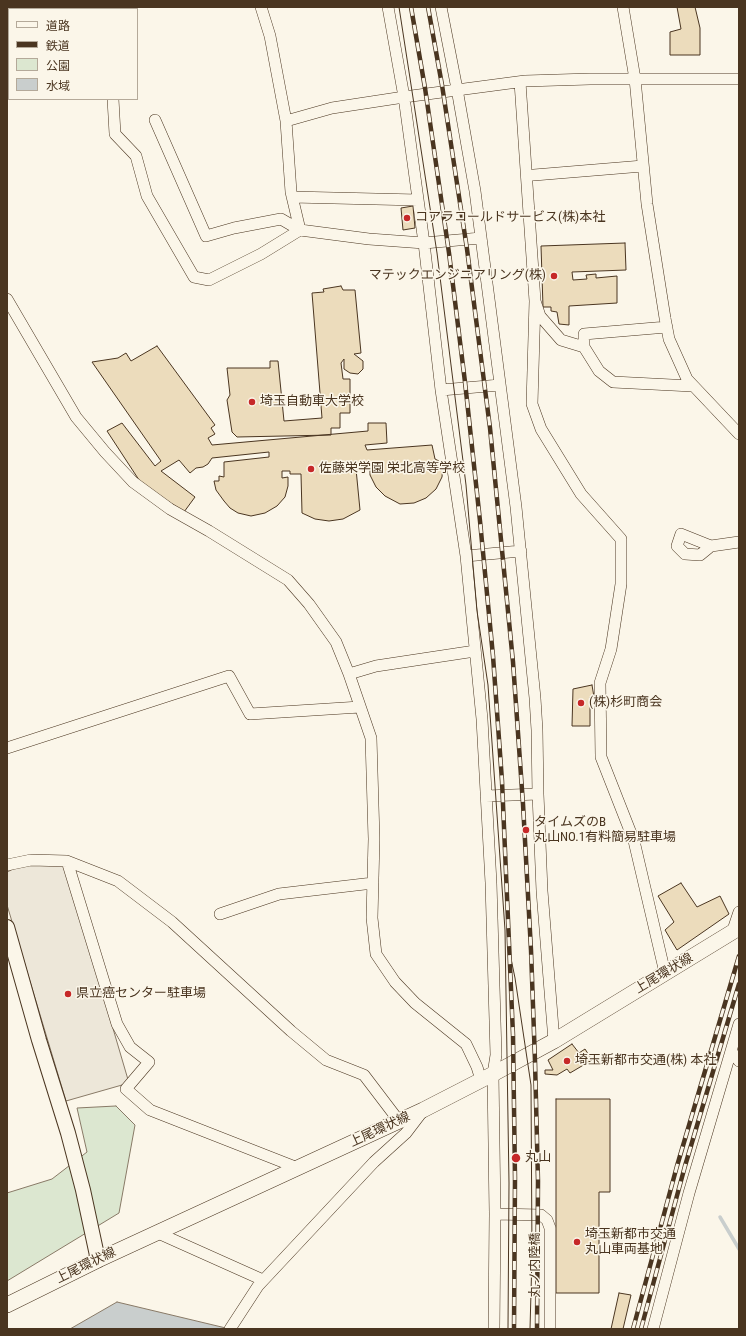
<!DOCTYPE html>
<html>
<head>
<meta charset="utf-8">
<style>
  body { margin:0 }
  #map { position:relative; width:746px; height:1336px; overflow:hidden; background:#fbf6e9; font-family:"Roboto Condensed","Noto Sans JP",sans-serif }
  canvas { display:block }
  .frame { position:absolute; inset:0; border:8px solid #4a3520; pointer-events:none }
  .legend { position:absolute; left:8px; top:8px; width:130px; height:92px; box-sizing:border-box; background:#fbf6e9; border:1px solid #b4a999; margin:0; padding:5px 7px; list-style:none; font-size:12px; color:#4a3520 }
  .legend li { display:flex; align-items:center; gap:8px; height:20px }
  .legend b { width:20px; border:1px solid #b4a999 }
</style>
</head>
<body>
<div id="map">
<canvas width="746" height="1336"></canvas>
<div class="frame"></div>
<ul class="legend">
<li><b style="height:5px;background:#fbf6e9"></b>道路</li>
<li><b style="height:5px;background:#4a3520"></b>鉄道</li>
<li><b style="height:11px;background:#dce7d0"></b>公園</li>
<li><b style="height:11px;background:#c9cecd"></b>水域</li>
</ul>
</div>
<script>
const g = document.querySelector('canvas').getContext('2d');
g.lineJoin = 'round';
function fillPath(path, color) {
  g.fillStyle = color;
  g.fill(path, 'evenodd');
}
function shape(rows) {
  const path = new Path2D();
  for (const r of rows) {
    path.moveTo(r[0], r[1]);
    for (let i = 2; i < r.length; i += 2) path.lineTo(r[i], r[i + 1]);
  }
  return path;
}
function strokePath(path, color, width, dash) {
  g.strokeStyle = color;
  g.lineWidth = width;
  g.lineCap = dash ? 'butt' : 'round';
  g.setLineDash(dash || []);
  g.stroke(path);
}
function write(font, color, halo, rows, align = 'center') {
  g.font = font + ' "Roboto Condensed","Noto Sans JP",sans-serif';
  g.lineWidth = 3;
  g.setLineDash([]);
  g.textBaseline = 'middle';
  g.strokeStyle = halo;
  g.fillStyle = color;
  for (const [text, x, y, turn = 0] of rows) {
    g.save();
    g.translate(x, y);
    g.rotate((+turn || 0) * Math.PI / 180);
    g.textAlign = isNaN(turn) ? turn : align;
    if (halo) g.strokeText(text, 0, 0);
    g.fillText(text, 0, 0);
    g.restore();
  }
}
const green = shape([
  [116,1106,135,1125,119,1213,7,1281,7,1193,52,1179,87,1152,77,1108,116,1106]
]);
fillPath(green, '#dce7d0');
strokePath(green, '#887966', 1);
const parking = shape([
  [22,865,65,865,129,1083,66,1101,7,905,7,872,22,865]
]);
fillPath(parking, '#ede7d9');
strokePath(parking, '#887966', 1);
const water = shape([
  [117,1302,230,1329,70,1329,117,1302]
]);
fillPath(water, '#c9cecd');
strokePath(water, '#887966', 1);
strokePath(shape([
  [720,1217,739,1249]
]), '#c9cecd', 3.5);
const building = shape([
  [677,7,695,7,700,28,700,55,670,55,670,32,681,29,677,7],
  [413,206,415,228,403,230,401,208,413,206],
  [625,243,626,270,572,272,573,280,587,279,586,275,596,274,596,278,617,276,617,303,569,306,569,325,559,324,557,312,551,311,551,307,543,307,541,246,625,243],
  [341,286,343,290,355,290,361,353,354,354,363,361,363,369,358,374,350,373,344,369,344,359,341,363,343,379,350,379,350,413,340,413,340,428,331,428,331,435,237,437,232,432,227,400,230,395,227,368,270,368,270,361,278,361,284,421,322,418,312,293,324,292,323,289,341,286],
  [157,346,215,425,211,428,215,434,208,438,212,445,368,431,368,423,386,423,387,443,365,445,367,450,432,445,435,459,439,461,437,464,443,464,442,477,436,489,426,498,414,503,400,504,385,496,376,487,370,475,370,469,356,469,360,510,343,519,329,521,315,519,302,513,301,474,290,474,290,471,282,471,282,478,288,477,288,486,285,497,277,506,265,513,251,516,238,513,230,508,224,501,216,490,214,481,219,481,219,476,224,477,224,462,269,457,269,452,212,458,208,464,203,467,196,468,190,473,179,460,161,471,195,497,184,512,141,483,107,431,122,423,155,466,161,461,92,362,118,358,126,353,131,361,157,346],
  [592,685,594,697,590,697,590,726,572,726,573,689,592,685],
  [681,883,697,907,720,896,729,914,677,950,665,930,674,922,658,896,681,883],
  [572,1044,579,1053,585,1049,592,1060,570,1073,567,1069,557,1075,545,1074,545,1070,553,1070,548,1060,572,1044],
  [556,1099,610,1099,610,1192,599,1192,599,1293,556,1293,556,1099],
  [619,1293,631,1295,623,1329,611,1329,619,1293]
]);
fillPath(building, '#ecdcbc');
strokePath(building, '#4a3520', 1);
const minor = shape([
  [90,7,91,9],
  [261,7,270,36,286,121,291,192,300,230],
  [388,7,404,97,424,243,441,390,466,556,482,719,491,883,496,1055,493,1074,495,1214,494,1329],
  [441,7,457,89,475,191,516,507,535,698,537,730,538,794,542,891,554,1041],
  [623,7,635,79,647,204,665,318,669,339,687,379,739,434],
  [520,82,535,301,540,316,561,340,584,347],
  [113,99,115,134,136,156,147,196,194,277,209,280,261,254,300,230,369,239,424,243,481,238],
  [155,120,206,236,234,228,281,219,300,230],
  [286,121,332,108,404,97,525,81,590,79,739,79],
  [534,175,643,166],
  [292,197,418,200],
  [7,299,76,417,105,452,133,482,170,509,209,531,288,580,309,604,336,642,349,674,371,738,374,839,372,918,376,954,395,982,415,1003,466,1044,477,1067,481,1080],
  [535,301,532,404,541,429,581,494,621,539,621,584,611,649,600,683,601,757,634,841,665,973],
  [667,327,584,334,584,347,599,371,613,382,692,386],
  [441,390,500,385],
  [711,546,700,555,685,554,677,546,681,534,711,546,739,542],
  [466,556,521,551],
  [349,674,376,666,475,651],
  [7,748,229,676,250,714,360,707],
  [486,796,538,794],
  [67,861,117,1024,130,1047,149,1062,126,1089,150,1110,298,1168],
  [7,865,31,860,67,861,118,881,172,922,291,1031,326,1060,364,1075,399,1121],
  [220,914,279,894,373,883],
  [732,933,739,912],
  [731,1051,739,1061],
  [495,1214,541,1215,547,1220,550,1228,550,1329],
  [158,1233,263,1280],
  [230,1329,258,1286,374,1162,406,1133,422,1112],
  [653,1329,689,1193,739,1024]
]);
const tertiary = shape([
  [7,927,39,1040,68,1133,83,1190,98,1260]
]);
const secondary = shape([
  [7,1305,98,1260,423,1110,493,1074,554,1041,739,928]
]);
strokePath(minor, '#4a3520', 12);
strokePath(tertiary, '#4a3520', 16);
strokePath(secondary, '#4a3520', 16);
strokePath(minor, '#fbf6e9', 11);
strokePath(tertiary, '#fbf6e9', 14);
strokePath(secondary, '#fbf6e9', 15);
strokePath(shape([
  [399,7,437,253,466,485,477,611,488,685,505,930,509,1183,508,1329],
  [509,949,515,978,531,1085,532,1256,530,1329]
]), '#4a3520', 1);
const rail = shape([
  [411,7,425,88,449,253,465,382,480,521,493,656,502,781,513,1035,515,1178,514,1329],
  [428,7,442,85,467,249,490,428,513,662,523,804,531,950,535,1061,538,1181,537,1329],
  [633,1329,677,1166,739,956],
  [641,1329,685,1166,739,984]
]);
strokePath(rail, '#4a3520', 4.5);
strokePath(rail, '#fbf6e9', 3, [9]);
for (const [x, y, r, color] of [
  [407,218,4,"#c62828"],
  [554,276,4,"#c62828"],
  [252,402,4,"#c62828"],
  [311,469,4,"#c62828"],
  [581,703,4,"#c62828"],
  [526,830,4,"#c62828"],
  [68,994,4,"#c62828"],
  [567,1061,4,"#c62828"],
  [516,1158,5,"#c62828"],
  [577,1242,4,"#c62828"]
]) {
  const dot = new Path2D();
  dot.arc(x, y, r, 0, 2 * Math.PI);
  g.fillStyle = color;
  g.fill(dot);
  strokePath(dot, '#fbf6e9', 1.5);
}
write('13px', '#4a3520', '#fbf6e9', [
  ["コアラコールドサービス(株)本社",415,218],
  ["マテックエンジニアリング(株)",546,276,"right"],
  ["埼玉自動車大学校",260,402],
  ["佐藤栄学園 栄北高等学校",319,469],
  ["(株)杉町商会",589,703],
  ["タイムズのB",534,823],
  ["丸山NO.1有料簡易駐車場",534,838],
  ["県立癌センター駐車場",76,994],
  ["埼玉新都市交通(株) 本社",575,1061],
  ["丸山",525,1158],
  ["埼玉新都市交通",585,1235],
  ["丸山車両基地",585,1250]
], 'left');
write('13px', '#4a3520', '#fbf6e9', [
  ["上尾環状線",664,974,-31],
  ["上尾環状線",380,1130,-25],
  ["丸ノ内陸橋",536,1265,-90],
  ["上尾環状線",86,1266,-26]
]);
</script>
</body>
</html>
